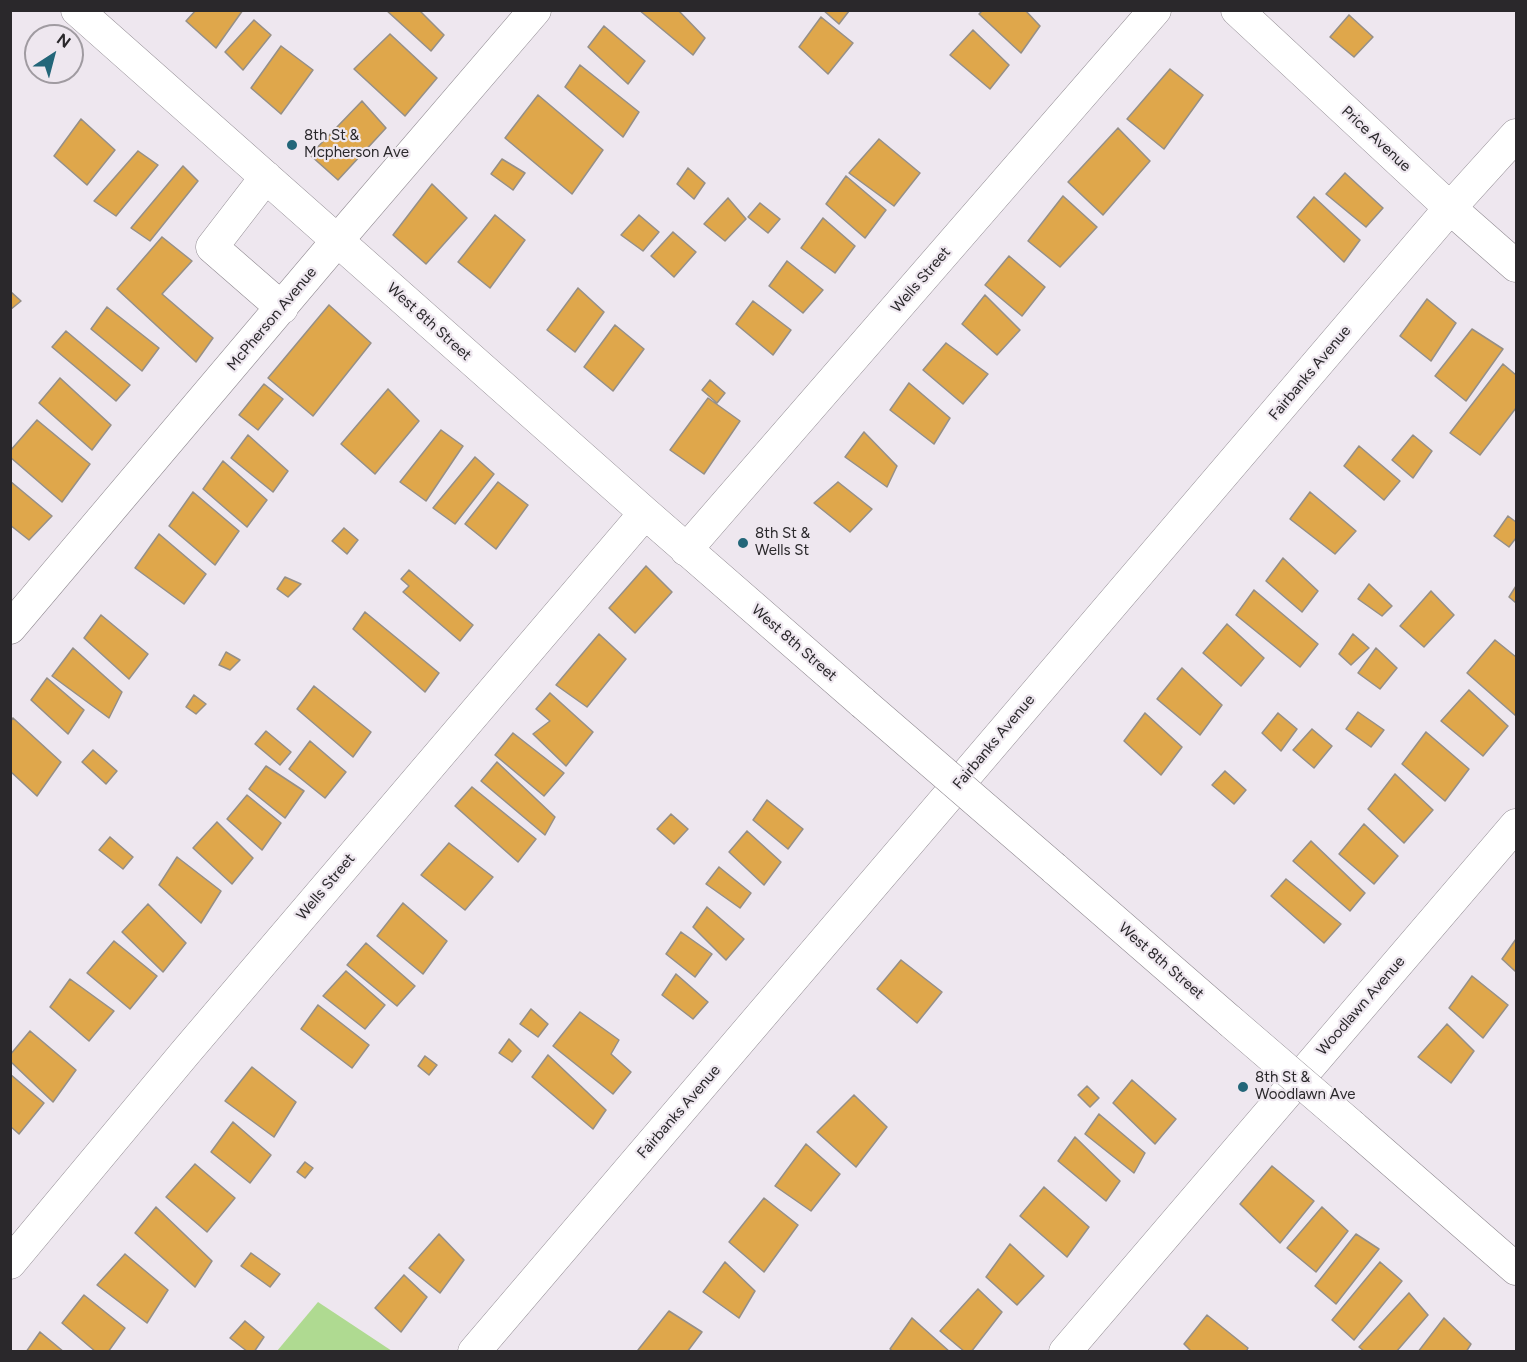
<!DOCTYPE html>
<html>
<head>
<meta charset="utf-8">
<style>
  body { margin:0 }
  #map { position:relative; width:1527px; height:1362px; overflow:hidden; background:#eee7ef; font-family:Figtree,sans-serif }
  canvas { display:block }
  .frame { position:absolute; inset:0; border:12px solid #2a282b; pointer-events:none }
  .north { position:absolute; left:24px; top:24px; width:60px; height:60px; box-sizing:border-box; background:#eee7ef; border:2px solid #a09ba1; border-radius:50%; rotate:36deg; font-size:16px; font-weight:700; line-height:24px; text-align:center; color:#2a282b }
  .north::after { content:''; display:block; margin:auto; width:21px; height:27px; background:#236679; clip-path:polygon(50% 0,100% 100%,50% 72%,0 100%) }
</style>
</head>
<body>
<div id="map">
<canvas width="1527" height="1362"></canvas>
<div class="frame"></div>
<div class="north">N</div>
</div>
<script>
const g = document.querySelector('canvas').getContext('2d');
g.lineJoin = 'round';
function fillPath(path, color) {
  g.fillStyle = color;
  g.fill(path, 'evenodd');
}
function shape(rows) {
  const path = new Path2D();
  for (const r of rows) {
    path.moveTo(r[0], r[1]);
    for (let i = 2; i < r.length; i += 2) path.lineTo(r[i], r[i + 1]);
  }
  return path;
}
function strokePath(path, color, width, dash) {
  g.strokeStyle = color;
  g.lineWidth = width;
  g.lineCap = dash ? 'butt' : 'round';
  g.setLineDash(dash || []);
  g.stroke(path);
}
function write(font, color, halo, rows, align = 'center') {
  g.font = font + ' Figtree,sans-serif';
  g.lineWidth = 4.5;
  g.setLineDash([]);
  g.textBaseline = 'middle';
  g.strokeStyle = halo;
  g.fillStyle = color;
  for (const [text, x, y, turn = 0] of rows) {
    g.save();
    g.translate(x, y);
    g.rotate((+turn || 0) * Math.PI / 180);
    g.textAlign = isNaN(turn) ? turn : align;
    if (halo) g.strokeText(text, 0, 0);
    g.fillText(text, 0, 0);
    g.restore();
  }
}
fillPath(shape([
  [318,1302,392,1351,277,1351]
]), '#afda91');
const building = shape([
  [196,10,243,10,216,48,186,21,196,10],
  [386,10,419,10,444,35,431,51,386,10],
  [639,10,678,10,705,38,693,55,639,10],
  [823,10,848,10,849,11,839,24,823,10],
  [983,10,1025,10,1040,26,1021,53,979,14,983,10],
  [1349,15,1373,37,1354,57,1330,37,1349,15],
  [821,17,853,43,828,74,799,47,821,17],
  [254,20,271,35,243,70,225,52,254,20],
  [604,26,645,61,628,84,588,47,604,26],
  [973,30,1009,65,990,89,950,55,973,30],
  [390,34,437,78,405,116,354,69,390,34],
  [281,46,313,70,281,114,251,88,281,46],
  [580,65,639,112,623,137,565,87,580,65],
  [1170,69,1203,95,1164,149,1127,119,1170,69],
  [538,95,603,150,572,194,505,138,538,95],
  [362,101,386,128,338,180,310,155,362,101],
  [81,119,115,150,87,185,54,156,81,119],
  [1118,128,1150,161,1103,215,1068,182,1118,128],
  [879,139,920,173,894,206,849,173,879,139],
  [138,151,158,165,116,216,94,201,138,151],
  [502,159,525,173,513,190,491,174,502,159],
  [183,166,198,181,150,241,131,228,183,166],
  [688,168,705,183,694,199,677,184,688,168],
  [1345,173,1383,208,1366,227,1326,194,1345,173],
  [846,176,886,210,865,238,826,204,846,176],
  [432,184,467,218,426,264,393,235,432,184],
  [1063,196,1097,227,1060,267,1028,241,1063,196],
  [1314,197,1360,240,1344,262,1297,217,1314,197],
  [728,198,746,219,725,241,704,224,728,198],
  [760,203,780,219,768,233,748,217,760,203],
  [495,215,525,240,490,288,458,262,495,215],
  [639,215,659,232,643,251,621,235,639,215],
  [823,218,855,246,835,273,801,248,823,218],
  [673,232,696,252,674,277,651,256,673,232],
  [162,237,192,261,162,294,213,338,196,362,117,289,162,237],
  [1009,256,1045,287,1022,316,985,285,1009,256],
  [787,261,823,290,803,313,769,286,787,261],
  [578,288,604,312,575,352,547,330,578,288],
  [10,291,21,301,10,310,10,291],
  [985,295,1020,330,997,355,962,324,985,295],
  [1427,299,1456,323,1431,361,1400,336,1427,299],
  [753,301,791,330,773,355,736,324,753,301],
  [329,305,371,343,313,416,268,378,329,305],
  [107,307,159,348,142,371,91,329,107,307],
  [615,325,644,349,613,391,584,367,615,325],
  [1472,329,1503,349,1466,401,1435,376,1472,329],
  [66,331,130,385,116,401,52,347,66,331],
  [946,343,988,374,963,404,923,370,946,343],
  [1503,364,1516,375,1516,408,1480,455,1450,433,1503,364],
  [60,378,111,425,92,450,39,403,60,378],
  [710,380,725,393,717,403,702,390,710,380],
  [909,383,950,418,934,444,890,410,909,383],
  [264,384,283,399,258,430,239,415,264,384],
  [388,389,419,421,375,474,341,444,388,389],
  [708,398,740,421,704,474,670,450,708,398],
  [37,420,90,464,62,502,10,457,10,451,37,420],
  [441,430,463,446,426,501,400,482,441,430],
  [864,432,897,466,887,487,845,457,864,432],
  [248,435,288,471,273,492,231,458,248,435],
  [1413,435,1432,451,1413,478,1392,460,1413,435],
  [1359,446,1400,481,1384,500,1344,466,1359,446],
  [475,457,494,474,455,524,433,508,475,457],
  [223,461,267,500,247,527,203,489,223,461],
  [10,481,52,516,29,540,10,525,10,481],
  [498,482,528,505,496,549,465,524,498,482],
  [838,482,872,509,850,532,814,503,838,482],
  [193,492,239,531,215,565,169,526,193,492],
  [1310,492,1356,531,1335,554,1290,519,1310,492],
  [1508,516,1516,522,1516,538,1509,547,1494,536,1508,516],
  [344,528,358,540,347,554,332,541,344,528],
  [159,534,206,574,184,604,135,568,159,534],
  [1283,558,1318,591,1302,612,1266,581,1283,558],
  [646,566,672,592,635,633,609,608,646,566],
  [409,570,473,625,460,641,403,592,409,586,401,579,409,570],
  [285,577,301,584,288,597,277,589,285,577],
  [1369,584,1392,606,1382,616,1358,599,1369,584],
  [1516,586,1516,603,1509,597,1516,586],
  [1254,590,1318,644,1300,667,1236,615,1254,590],
  [1431,591,1454,615,1424,647,1400,626,1431,591],
  [365,612,439,673,425,692,353,629,365,612],
  [101,615,148,654,129,679,84,638,101,615],
  [1227,624,1264,658,1241,686,1203,653,1227,624],
  [599,634,626,659,587,707,556,685,599,634],
  [1353,634,1369,648,1351,665,1339,654,1353,634],
  [1495,640,1516,657,1516,716,1467,673,1495,640],
  [73,648,122,692,109,718,52,676,73,648],
  [1376,648,1397,668,1380,689,1358,673,1376,648],
  [226,652,240,660,230,670,219,665,226,652],
  [1182,668,1222,705,1200,735,1157,699,1182,668],
  [47,678,84,710,68,734,31,700,47,678],
  [314,686,371,732,353,757,297,709,314,686],
  [1469,690,1508,726,1483,756,1441,721,1469,690],
  [550,693,593,732,566,766,533,734,550,721,536,709,550,693],
  [194,695,206,704,196,714,186,707,194,695],
  [1358,712,1384,730,1371,747,1346,729,1358,712],
  [1145,713,1182,747,1161,775,1124,741,1145,713],
  [1278,713,1297,729,1281,751,1262,733,1278,713],
  [13,718,61,762,37,796,10,771,10,722,13,718],
  [1312,729,1332,746,1314,768,1293,750,1312,729],
  [266,731,291,752,280,765,255,744,266,731],
  [1426,732,1469,769,1445,801,1402,764,1426,732],
  [513,733,564,773,544,796,495,755,513,733],
  [310,741,346,772,325,798,289,769,310,741],
  [93,750,117,771,106,784,82,762,93,750],
  [497,762,555,817,545,835,481,781,497,762],
  [266,766,304,791,285,818,249,789,266,766],
  [1225,771,1246,790,1234,804,1212,785,1225,771],
  [1395,774,1433,810,1404,843,1368,809,1395,774],
  [472,787,536,839,518,862,455,806,472,787],
  [247,795,281,823,262,850,227,819,247,795],
  [767,800,803,829,788,849,753,820,767,800],
  [671,814,688,829,674,844,657,829,671,814],
  [217,822,253,858,232,884,193,848,217,822],
  [1364,824,1398,856,1374,884,1339,854,1364,824],
  [747,831,781,862,764,885,729,852,747,831],
  [110,837,133,857,123,869,99,850,110,837],
  [1311,841,1365,893,1350,911,1293,861,1311,841],
  [449,843,493,877,465,910,421,875,449,843],
  [177,857,221,891,201,923,159,885,177,857],
  [719,867,751,893,740,908,706,884,719,867],
  [1286,879,1341,924,1324,943,1271,896,1286,879],
  [403,903,447,941,423,974,377,936,403,903],
  [148,904,186,943,163,972,122,932,148,904],
  [707,907,744,939,726,960,693,927,707,907],
  [681,932,712,954,695,977,666,954,681,932],
  [1516,939,1516,972,1502,959,1516,939],
  [114,941,157,976,130,1009,87,973,114,941],
  [366,943,415,986,397,1006,347,965,366,943],
  [901,960,942,992,917,1023,877,989,901,960],
  [346,971,385,1005,365,1029,323,996,346,971],
  [676,974,708,1002,693,1019,662,995,676,974],
  [1472,976,1508,1005,1483,1038,1449,1008,1472,976],
  [70,979,114,1011,89,1041,50,1007,70,979],
  [318,1005,369,1045,352,1068,301,1029,318,1005],
  [531,1009,548,1024,538,1037,520,1024,531,1009],
  [580,1012,619,1040,611,1054,631,1072,613,1094,553,1046,580,1012],
  [1447,1024,1474,1051,1451,1083,1418,1057,1447,1024],
  [30,1031,76,1070,53,1102,10,1061,10,1055,30,1031],
  [509,1039,521,1051,512,1062,499,1053,509,1039],
  [548,1055,606,1110,593,1129,532,1077,548,1055],
  [425,1056,437,1065,429,1075,418,1066,425,1056],
  [252,1067,296,1102,274,1137,225,1101,252,1067],
  [10,1074,44,1103,19,1134,10,1126,10,1074],
  [1132,1080,1176,1119,1155,1144,1113,1103,1132,1080],
  [1087,1086,1099,1098,1090,1107,1078,1095,1087,1086],
  [854,1095,887,1127,856,1167,817,1132,854,1095],
  [1099,1114,1145,1153,1134,1173,1085,1134,1099,1114],
  [233,1122,271,1155,250,1183,211,1152,233,1122],
  [1075,1137,1120,1181,1106,1201,1058,1161,1075,1137],
  [806,1144,840,1174,811,1211,775,1186,806,1144],
  [305,1162,313,1168,305,1178,297,1172,305,1162],
  [195,1164,235,1198,207,1232,166,1197,195,1164],
  [1272,1166,1314,1201,1280,1243,1240,1204,1272,1166],
  [1044,1187,1089,1227,1067,1257,1020,1216,1044,1187],
  [764,1198,798,1225,764,1272,729,1242,764,1198],
  [156,1207,212,1261,195,1287,135,1233,156,1207],
  [1322,1207,1348,1231,1316,1272,1287,1248,1322,1207],
  [439,1234,464,1260,440,1293,409,1268,439,1234],
  [1356,1234,1379,1249,1336,1304,1315,1286,1356,1234],
  [1010,1244,1044,1276,1017,1305,986,1277,1010,1244],
  [251,1253,280,1274,270,1287,241,1266,251,1253],
  [125,1254,168,1290,147,1323,97,1285,125,1254],
  [725,1262,755,1291,739,1318,703,1292,725,1262],
  [1380,1262,1402,1281,1354,1340,1332,1320,1380,1262],
  [404,1275,427,1297,401,1332,375,1308,404,1275],
  [978,1289,1002,1312,971,1352,965,1352,940,1331,978,1289],
  [1409,1293,1428,1315,1396,1352,1365,1352,1359,1347,1409,1293],
  [84,1295,125,1328,108,1352,96,1352,62,1323,84,1295],
  [669,1311,702,1332,687,1352,640,1352,638,1350,669,1311],
  [1207,1315,1248,1348,1246,1352,1192,1352,1184,1344,1207,1315],
  [912,1318,950,1352,894,1352,890,1349,912,1318],
  [1444,1318,1471,1344,1466,1352,1418,1352,1444,1318],
  [245,1321,264,1337,254,1352,248,1352,230,1338,245,1321],
  [40,1332,64,1352,26,1352,40,1332]
]);
fillPath(building, '#dfa74b');
strokePath(building, '#958f87', 1.5);
const minor = shape([
  [77,10,645,513,863,703],
  [1237,10,1450,208,1516,266],
  [266,177,212,247,282,308],
  [686,550,1155,10],
  [10,628,337,241,535,10],
  [1054,868,1230,1021],
  [1352,1126,1516,1269],
  [10,1263,185,1053,645,513],
  [474,1352,1450,208,1516,135],
  [1065,1352,1516,825]
]);
strokePath(minor, '#908a91', 33);
strokePath(minor, '#fff', 32);
const minorBridge = shape([
  [863,703,1054,868],
  [1230,1021,1352,1126]
]);
strokePath(minorBridge, '#908a91', 33, []);
strokePath(minorBridge, '#fff', 32);
for (const [x, y, r, color] of [
  [292,145,6,"#236679"],
  [743,543,6,"#236679"],
  [1243,1087,6,"#236679"]
]) {
  const dot = new Path2D();
  dot.arc(x, y, r, 0, 2 * Math.PI);
  g.fillStyle = color;
  g.fill(dot);
  strokePath(dot, '#eee7ef', 2);
}
write('15px', '#2a282b', '#eee7ef', [
  ["8th St &",304,136],
  ["Mcpherson Ave",304,153],
  ["8th St &",755,534],
  ["Wells St",755,551],
  ["8th St &",1255,1078],
  ["Woodlawn Ave",1255,1095]
], 'left');
write('15px', '#2a282b', '#eee7ef', [
  ["Price Avenue",1376,139,43],
  ["Wells Street",921,280,-49],
  ["McPherson Avenue",272,319,-50],
  ["West 8th Street",429,322,42],
  ["Fairbanks Avenue",1310,373,-50],
  ["West 8th Street",794,643,41],
  ["Fairbanks Avenue",994,742,-50],
  ["Wells Street",326,887,-50],
  ["West 8th Street",1161,961,41],
  ["Woodlawn Avenue",1361,1006,-49],
  ["Fairbanks Avenue",679,1112,-49]
]);
</script>
</body>
</html>
